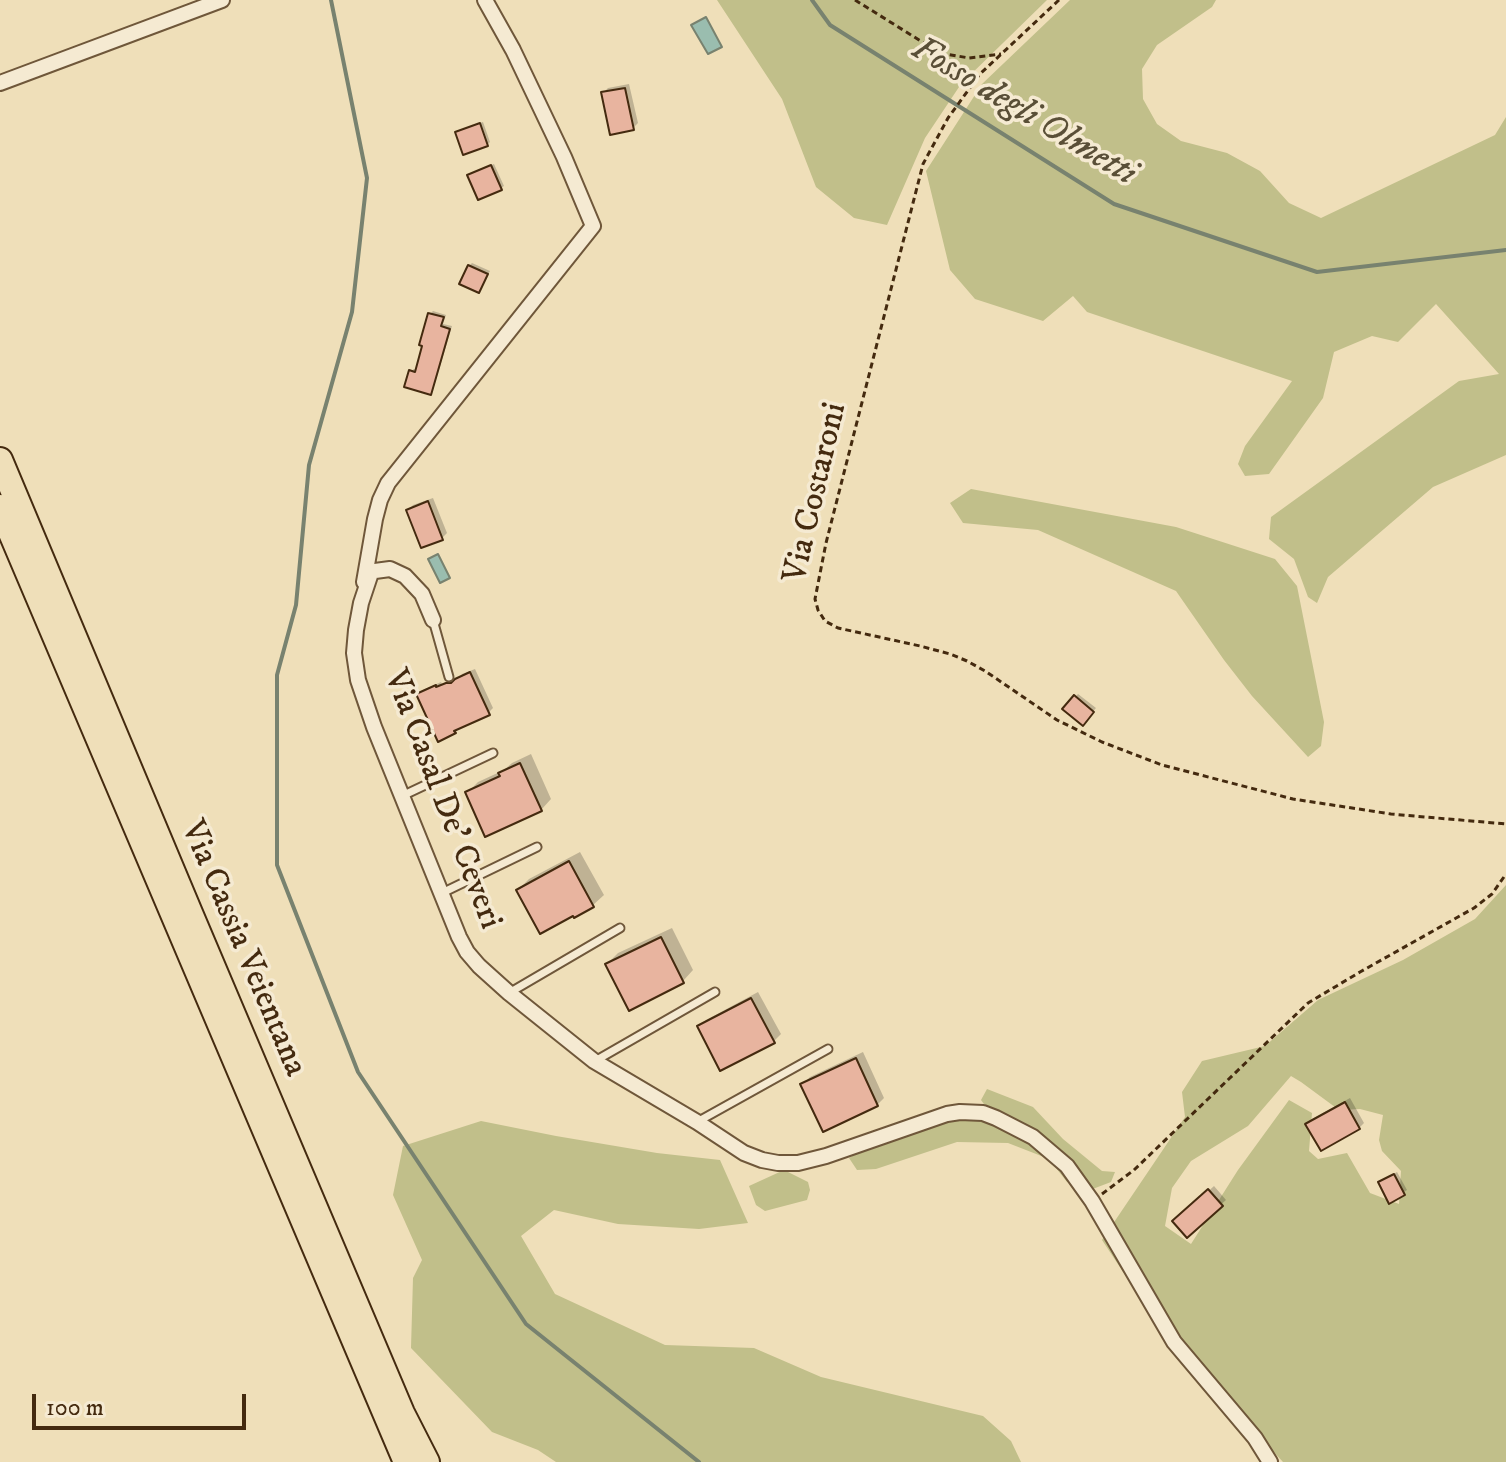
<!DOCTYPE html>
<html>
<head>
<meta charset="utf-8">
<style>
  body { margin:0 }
  #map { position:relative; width:1506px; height:1462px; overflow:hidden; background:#efdfb9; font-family:"IM FELL DW Pica",serif }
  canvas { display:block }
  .scale { position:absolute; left:32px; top:1394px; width:214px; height:36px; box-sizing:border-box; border:4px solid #442a0f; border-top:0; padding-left:10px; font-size:24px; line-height:28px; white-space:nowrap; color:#442a0f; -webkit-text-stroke:6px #f5ead2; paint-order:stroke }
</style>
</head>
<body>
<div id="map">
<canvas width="1506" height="1462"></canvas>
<div class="scale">100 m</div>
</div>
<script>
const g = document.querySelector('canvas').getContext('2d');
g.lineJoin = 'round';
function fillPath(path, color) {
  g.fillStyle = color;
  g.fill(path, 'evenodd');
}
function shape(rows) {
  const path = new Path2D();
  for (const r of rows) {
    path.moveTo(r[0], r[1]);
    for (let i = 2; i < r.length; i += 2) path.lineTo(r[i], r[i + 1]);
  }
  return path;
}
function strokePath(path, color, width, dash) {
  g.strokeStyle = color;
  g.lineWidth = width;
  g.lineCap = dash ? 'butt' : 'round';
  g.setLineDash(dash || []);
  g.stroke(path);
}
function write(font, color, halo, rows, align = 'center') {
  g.font = font + ' "IM FELL DW Pica",serif';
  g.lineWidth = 7;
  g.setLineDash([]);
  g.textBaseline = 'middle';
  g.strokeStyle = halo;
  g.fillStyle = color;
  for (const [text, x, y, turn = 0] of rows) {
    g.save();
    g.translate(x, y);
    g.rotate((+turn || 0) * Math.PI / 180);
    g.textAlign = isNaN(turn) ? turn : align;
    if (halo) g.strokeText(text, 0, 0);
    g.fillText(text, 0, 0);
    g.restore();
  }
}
fillPath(shape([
  [717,0,1047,0,961,84,925,138,887,225,854,218,816,187,782,99],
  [1070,0,1216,0,1212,7,1157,45,1142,69,1143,99,1157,124,1181,141,1227,153,1260,171,1289,203,1321,218,1495,135,1506,117,1506,455,1433,487,1328,577,1317,603,1308,597,1294,559,1269,539,1271,517,1459,381,1499,374,1436,304,1398,342,1372,336,1334,352,1323,398,1269,474,1245,476,1238,464,1245,446,1292,381,1087,312,1073,296,1043,321,975,299,950,270,926,171,982,84],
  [971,489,1176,527,1275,559,1297,586,1324,722,1321,746,1308,757,1252,696,1224,660,1176,591,1038,530,963,523,950,503],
  [1506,885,1506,1462,1283,1462,1227,1401,1189,1372,1102,1240,1185,1117,1182,1092,1202,1061,1265,1046,1318,1000,1403,960,1475,919],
  [1291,1076,1301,1082,1339,1110,1360,1109,1383,1115,1379,1140,1382,1151,1401,1171,1399,1204,1370,1193,1347,1153,1318,1159,1309,1151,1312,1113,1289,1100,1238,1170,1191,1244,1165,1226,1172,1188,1191,1161,1248,1126],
  [987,1089,1033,1107,1063,1139,1102,1171,1115,1172,1111,1182,1090,1190,1067,1182,1049,1159,1008,1143,957,1142,876,1169,857,1170,849,1158,867,1147,957,1119,992,1115,981,1100],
  [481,1121,556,1136,657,1153,720,1160,748,1223,699,1229,618,1224,554,1210,521,1236,555,1294,665,1345,754,1348,821,1377,983,1416,1011,1441,1021,1462,556,1462,538,1450,492,1432,411,1348,413,1278,422,1260,393,1195,403,1146],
  [784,1170,808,1182,810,1190,807,1200,765,1211,756,1205,749,1186]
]), '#c1bf8a');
const water = shape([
  [706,17,722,47,708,54,691,25,706,17],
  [438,554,450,578,440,583,428,559,438,554]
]);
fillPath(water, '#9abdaf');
strokePath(water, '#78826f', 2);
fillPath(shape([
  [629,84,638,123,633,128,603,93,608,88],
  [483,122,490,142,487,145,457,133,460,130],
  [494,164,504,186,501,188,472,173],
  [472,263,490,271,479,291,469,266],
  [433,311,446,315,443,324,452,326,433,390,430,393,411,371,414,369,417,370,430,314],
  [433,498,447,533,442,538,408,510,413,505],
  [475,669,493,708,488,713,460,727,455,732,418,695,423,690,441,682,442,684,453,679,458,679,462,674],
  [1078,694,1096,708,1082,724,1065,709],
  [531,754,551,799,541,810,467,793,478,782,504,770,512,763],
  [580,852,604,895,593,905,575,915,518,890,529,879],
  [672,928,693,970,683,981,607,964,618,953],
  [758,992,781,1034,774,1041,721,1069,699,1027,706,1020],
  [863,1052,884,1098,877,1105,803,1084,810,1077],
  [1350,1098,1364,1123,1359,1128,1308,1124,1312,1119],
  [1397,1172,1407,1190,1390,1201,1383,1180],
  [1214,1186,1226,1200,1187,1235,1175,1222]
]), '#0003');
strokePath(shape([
  [331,0,367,178,352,312,309,465,296,605,277,675,277,865,358,1072,526,1324,699,1462],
  [812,0,830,25,1114,204,1317,272,1506,250]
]), '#78826f', 4);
const building = shape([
  [625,88,634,130,610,135,601,92,625,88],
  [480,123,488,146,463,155,455,132,480,123],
  [491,165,502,190,478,200,467,175,491,165],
  [468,265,488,274,479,293,459,284,468,265],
  [428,313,444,317,441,326,450,329,431,395,404,387,409,370,415,372,422,346,419,345,428,313],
  [428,501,443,540,421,548,406,510,428,501],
  [470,672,490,715,454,731,456,733,438,742,416,694,436,685,436,687,446,683,451,683,455,679,470,672],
  [1074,695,1094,712,1083,726,1062,709,1074,695],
  [520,763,542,811,485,837,465,792,500,776,498,773,520,763],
  [569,861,594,907,574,918,573,916,540,934,516,890,569,861],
  [661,937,684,983,629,1011,605,964,661,937],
  [751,998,775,1043,720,1071,697,1026,751,998],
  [856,1058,878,1106,823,1132,800,1084,856,1058],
  [1345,1102,1360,1129,1321,1151,1305,1124,1345,1102],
  [1394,1174,1405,1195,1389,1204,1378,1182,1394,1174],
  [1208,1189,1223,1206,1187,1238,1172,1221,1208,1189]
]);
fillPath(building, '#e8b49f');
strokePath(building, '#442a0f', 2);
const service = shape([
  [433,620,449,677],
  [402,796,493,753],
  [442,893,537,847],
  [509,993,620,928],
  [595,1061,715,992],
  [697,1122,828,1049]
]);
const minor = shape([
  [0,83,222,0],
  [364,582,375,519,380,500,388,483,593,226,564,157,513,50,485,0],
  [433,620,422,594,405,576,390,569,375,571,371,573,361,603,356,630,354,653,358,680,374,727,459,937,467,952,479,966,509,993,594,1061,697,1122,744,1153,762,1160,778,1163,798,1163,826,1156,947,1114,960,1112,983,1113,996,1118,1033,1137,1067,1166,1092,1201,1174,1342,1255,1438,1270,1462]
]);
const trunk = shape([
  [0,460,190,913,402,1413,427,1462],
  [0,507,406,1462]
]);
strokePath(service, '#6f573a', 11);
strokePath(minor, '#6f573a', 18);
strokePath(trunk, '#442a0f', 28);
strokePath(shape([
  [855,0,940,53,969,58,1001,54],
  [1059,0,980,74,948,118,923,164,826,543,815,599,818,610,825,621,838,628,920,646,950,654,967,661,985,671,1057,720,1102,742,1162,765,1293,799,1391,814,1506,824],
  [1102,1194,1134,1170,1308,1003,1360,972,1474,908,1492,894,1506,874]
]), '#442a0f', 3, [6, 4]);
strokePath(service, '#f5ead2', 7);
strokePath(minor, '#f5ead2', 14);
strokePath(trunk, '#efdfb9', 24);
write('34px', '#442a0f', '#f5ead2', [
  ["Via Costaroni",817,493,-77],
  ["Via Casal De' Ceveri",441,800,69],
  ["Via Cassia Veientana",242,949,67]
]);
write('italic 36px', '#5a4f37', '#f5ead2', [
  ["Fosso degli Olmetti",1023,113,31]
]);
</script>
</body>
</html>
